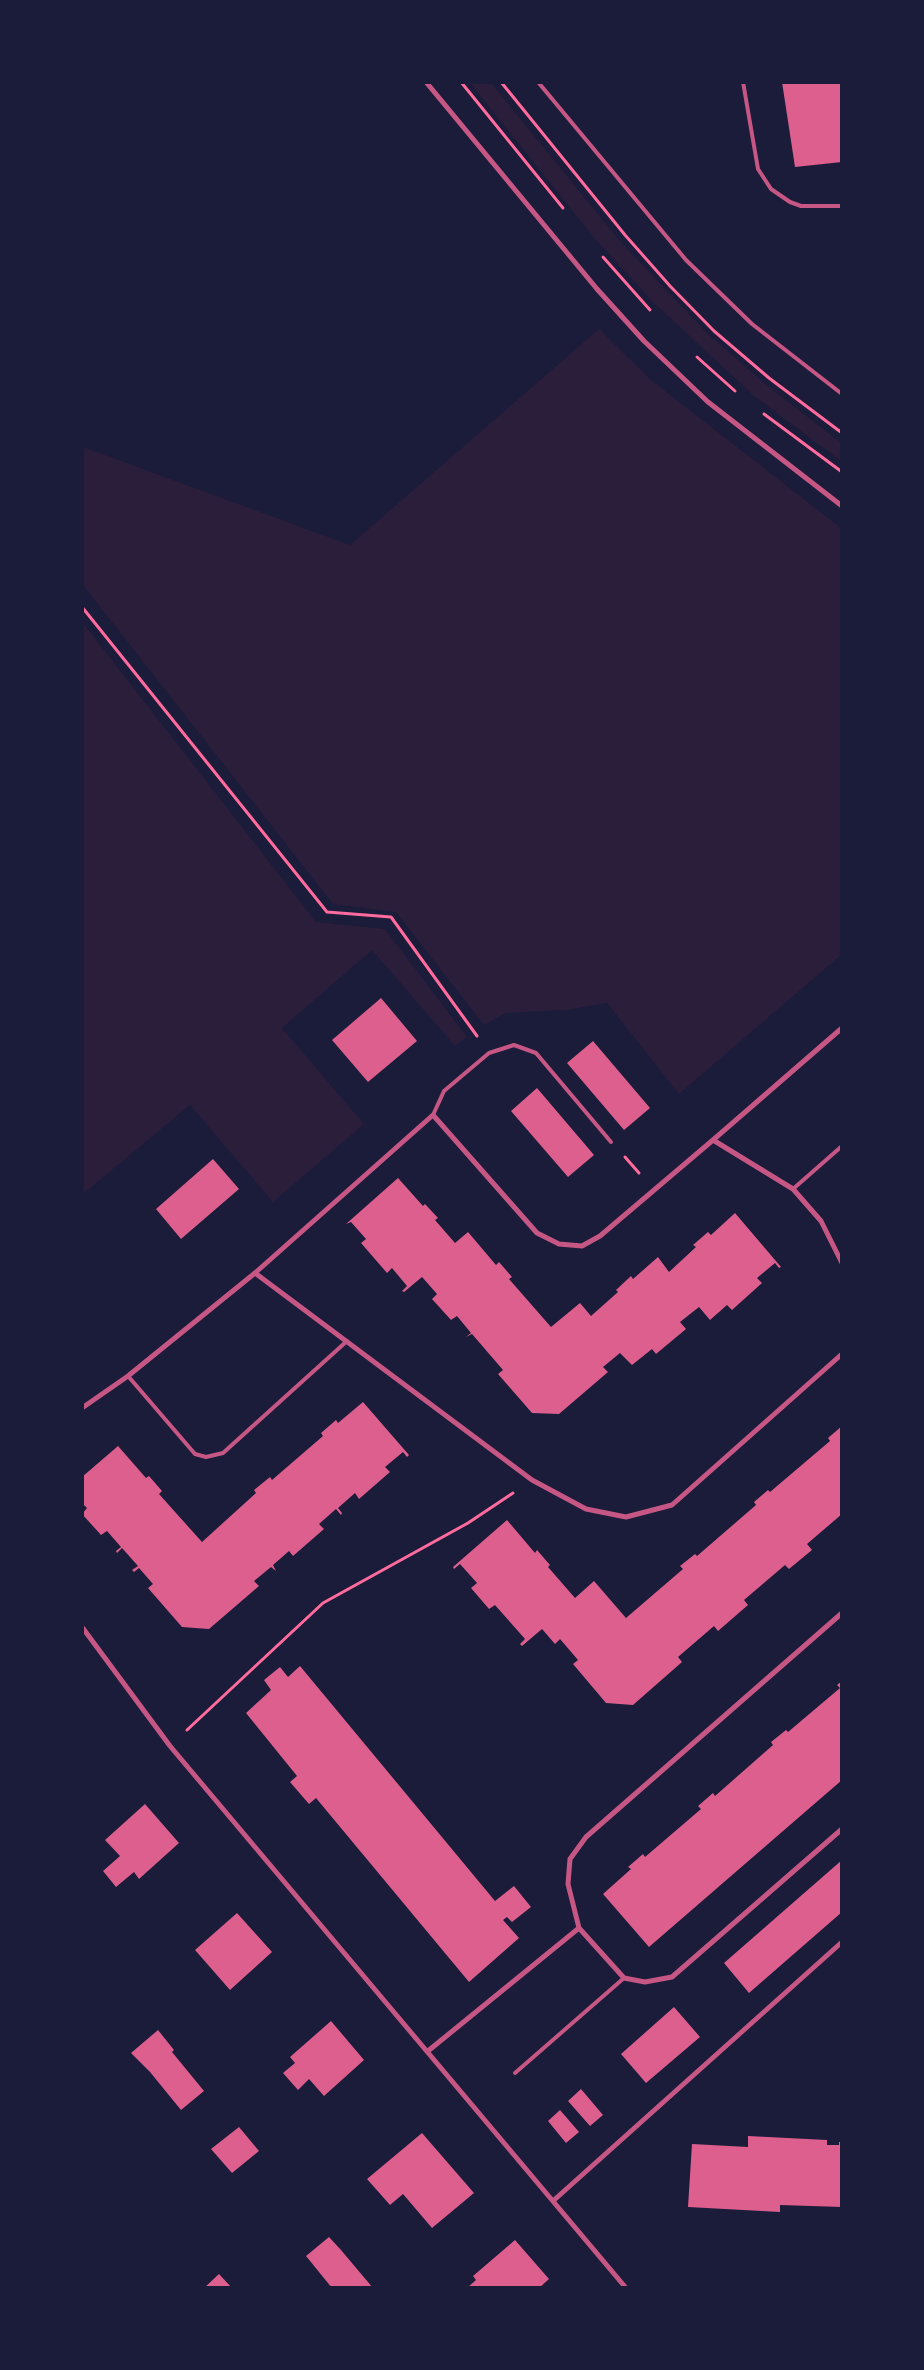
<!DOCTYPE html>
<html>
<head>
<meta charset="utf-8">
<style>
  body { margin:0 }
  #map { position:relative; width:924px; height:2370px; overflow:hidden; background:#1b1b3a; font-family:"PT Serif",serif }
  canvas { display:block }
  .frame { position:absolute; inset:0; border:84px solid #1b1b3a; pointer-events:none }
</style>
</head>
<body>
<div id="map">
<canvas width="924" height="2370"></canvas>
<div class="frame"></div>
</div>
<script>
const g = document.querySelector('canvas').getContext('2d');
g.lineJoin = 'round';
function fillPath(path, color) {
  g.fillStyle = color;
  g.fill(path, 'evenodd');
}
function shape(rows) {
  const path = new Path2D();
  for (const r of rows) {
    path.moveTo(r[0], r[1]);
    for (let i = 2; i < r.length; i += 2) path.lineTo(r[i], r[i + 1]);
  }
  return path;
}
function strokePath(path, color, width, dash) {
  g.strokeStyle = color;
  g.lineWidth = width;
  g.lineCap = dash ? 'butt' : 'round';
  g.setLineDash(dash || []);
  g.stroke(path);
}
fillPath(shape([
  [470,83,491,83,619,240,664,288,709,335,764,383,841,443,841,461,753,395,653,302,596,240],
  [599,329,651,380,841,528,841,955,679,1094,607,1003,566,1010,506,1013,484,1025,396,912,333,904,83,585,83,447,350,545],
  [83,623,316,922,385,929,467,1037,455,1046,372,950,282,1028,364,1124,273,1202,190,1105,83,1194]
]), '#2a1e3b');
fillPath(shape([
  [782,82,842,82,842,162,795,167],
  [381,998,417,1041,368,1082,332,1040],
  [593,1041,650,1108,624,1130,567,1063],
  [537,1088,594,1155,568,1177,511,1111],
  [213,1159,239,1189,181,1239,156,1209],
  [398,1178,423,1206,425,1204,438,1218,435,1220,455,1243,468,1232,496,1265,499,1262,512,1277,509,1279,551,1327,580,1303,591,1316,618,1292,616,1290,631,1276,633,1279,658,1257,669,1272,696,1247,693,1245,708,1232,711,1235,735,1213,781,1267,779,1268,775,1263,757,1278,762,1283,732,1310,727,1305,710,1320,699,1307,680,1322,686,1329,656,1354,652,1349,632,1365,620,1353,603,1367,608,1372,559,1414,532,1413,498,1374,503,1370,472,1334,466,1337,471,1333,457,1316,451,1320,432,1299,437,1294,422,1277,404,1292,402,1291,407,1286,392,1268,387,1273,361,1243,366,1239,351,1222,346,1224],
  [363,1402,409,1455,407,1457,403,1452,385,1467,390,1472,359,1499,355,1493,338,1508,342,1513,341,1515,336,1509,319,1524,324,1529,293,1556,289,1551,273,1565,276,1571,271,1567,254,1581,259,1586,209,1629,182,1627,148,1588,153,1584,139,1568,134,1572,132,1570,138,1566,122,1548,117,1553,116,1551,121,1547,107,1531,101,1535,82,1514,87,1508,82,1503,82,1477,118,1446,146,1478,149,1476,162,1491,159,1494,202,1542,256,1493,254,1490,270,1477,272,1480,323,1436,321,1433,336,1420,338,1423],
  [842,1426,842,1514,807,1544,812,1550,789,1569,785,1565,744,1600,748,1605,718,1631,714,1626,678,1657,682,1662,633,1705,606,1703,573,1664,578,1660,560,1639,555,1644,542,1629,522,1646,520,1644,525,1639,495,1605,489,1609,471,1588,477,1583,460,1564,454,1569,453,1567,507,1520,535,1553,537,1550,550,1565,548,1567,575,1598,594,1581,626,1618,683,1569,680,1566,695,1554,697,1556,756,1505,754,1502,768,1490,770,1492,830,1441,828,1438],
  [300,1666,495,1901,514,1886,531,1907,512,1922,507,1917,503,1920,519,1938,469,1982,316,1798,309,1804,290,1782,297,1776,246,1713,271,1690,264,1680,280,1667,288,1677],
  [842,1681,842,1780,649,1947,603,1894,631,1869,628,1867,643,1854,645,1857,701,1809,698,1806,713,1793,715,1796,773,1745,771,1742,786,1730,788,1732,840,1688,837,1685],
  [145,1804,179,1843,139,1879,134,1872,116,1887,103,1871,120,1856,105,1840],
  [842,1860,842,1912,749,1993,724,1963],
  [237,1913,272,1952,230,1990,195,1950],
  [674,2007,700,2037,646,2083,621,2054],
  [331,2021,364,2060,324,2096,309,2079,298,2090,283,2073,295,2063,290,2057],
  [158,2030,174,2050,172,2052,204,2091,181,2110,150,2072,131,2053],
  [581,2089,603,2115,590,2126,568,2101],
  [560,2110,579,2132,566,2143,548,2121],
  [239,2127,259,2151,232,2173,211,2149],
  [422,2133,474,2193,432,2228,403,2194,390,2205,367,2179],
  [748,2136,827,2140,827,2145,839,2145,839,2142,842,2142,842,2207,780,2205,780,2212,688,2207,692,2144,748,2147],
  [329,2237,341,2250,373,2288,332,2288,306,2256],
  [515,2240,549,2279,539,2288,467,2288,476,2280,473,2276],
  [219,2274,232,2288,204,2288]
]), '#dd5f8e');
strokePath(shape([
  [461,82,563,208],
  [501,82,625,235,670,286,714,331,769,378,842,433],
  [603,257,650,310],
  [697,357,735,391],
  [764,414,842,472],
  [82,607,327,912,391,917,477,1036],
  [625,1157,639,1173],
  [187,1730,323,1603,468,1523,513,1493]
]), '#ff6b9d', 3);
strokePath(shape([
  [538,82,686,260,752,324,842,394],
  [743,82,758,169,771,189,790,202,801,206,842,206],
  [433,1115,444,1091,489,1053,514,1045,536,1053,611,1142],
  [793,1189,842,1146],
  [128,1376,195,1454,206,1457,223,1453,347,1341],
  [515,2073,624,1978]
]), '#c65784', 4);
strokePath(shape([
  [426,82,597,289,644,341,708,402,842,506],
  [713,1140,793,1189,821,1221,842,1263],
  [255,1273,532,1480,586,1509,626,1517,672,1505,842,1354],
  [82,1408,128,1376,255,1273,433,1115,537,1233,559,1244,582,1246,600,1236,713,1140,842,1028],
  [842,1613,586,1837,570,1859,568,1884,579,1928,624,1978,645,1982,672,1977,842,1829],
  [82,1627,170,1746,626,2288],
  [428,2051,579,1928],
  [553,2201,842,1942]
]), '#c65784', 5);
</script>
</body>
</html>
